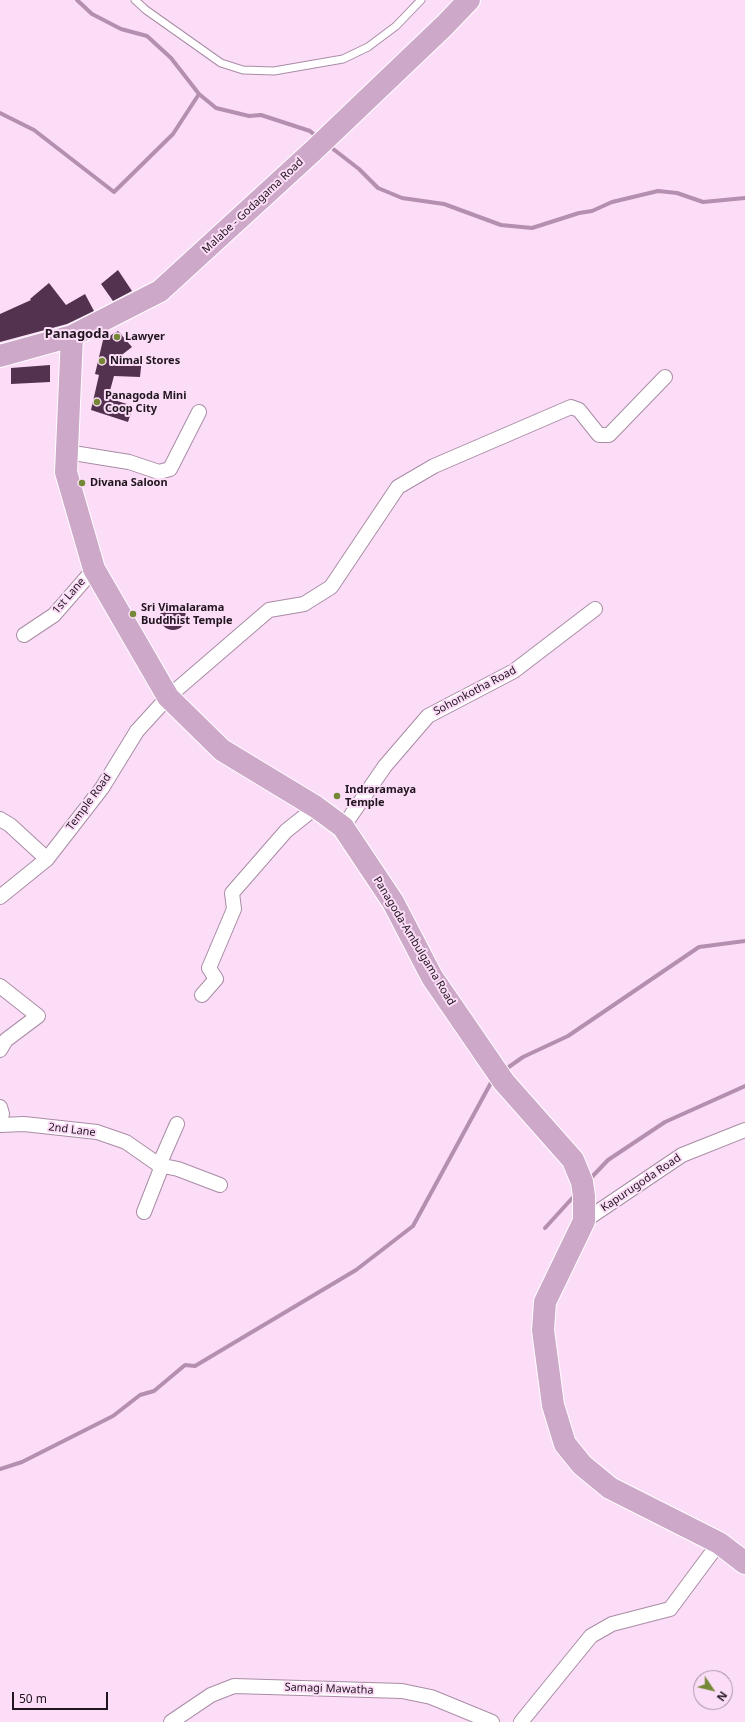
<!DOCTYPE html>
<html>
<head>
<meta charset="utf-8">
<style>
  body { margin:0 }
  #map { position:relative; width:745px; height:1722px; overflow:hidden; background:#fcddf7; font-family:"Noto Sans",sans-serif }
  canvas { display:block }
  .north { position:absolute; left:693px; top:1670px; width:40px; height:40px; box-sizing:border-box; background:#fcddf7; border:1px solid #a48da1; border-radius:50%; rotate:125deg; font-size:11px; font-weight:700; line-height:16px; text-align:center; color:#20151f }
  .north::after { content:''; display:block; margin:auto; width:14px; height:18px; background:#758838; clip-path:polygon(50% 0,100% 100%,50% 72%,0 100%) }
  .scale { position:absolute; left:12px; top:1692px; width:96px; height:18px; box-sizing:border-box; border:2px solid #20151f; border-top:0; padding-left:5px; font-size:12px; line-height:14px; white-space:nowrap; color:#20151f; -webkit-text-stroke:3px #fcddf7; paint-order:stroke }
</style>
</head>
<body>
<div id="map">
<canvas width="745" height="1722"></canvas>
<div class="north">N</div>
<div class="scale">50 m</div>
</div>
<script>
const g = document.querySelector('canvas').getContext('2d');
g.lineJoin = 'round';
function shape(rows) {
  const path = new Path2D();
  for (const r of rows) {
    if (r.length === 3) {
      path.moveTo(r[0] + r[2], r[1]);
      path.arc(r[0], r[1], r[2], 0, 2 * Math.PI);
      continue;
    }
    path.moveTo(r[0], r[1]);
    for (let i = 2; i < r.length; i += 2) path.lineTo(r[i], r[i + 1]);
  }
  return path;
}
function strokePath(path, color, width, dash) {
  g.strokeStyle = color;
  g.lineWidth = width;
  g.lineCap = dash ? 'butt' : 'round';
  g.setLineDash(dash || []);
  g.stroke(path);
}
function fillPath(path, color) {
  g.fillStyle = color;
  g.fill(path, 'evenodd');
}
function write(font, color, halo, rows, align = 'center') {
  g.font = font + ' "Noto Sans",sans-serif';
  g.lineWidth = 4;
  g.setLineDash([]);
  g.textBaseline = 'middle';
  g.strokeStyle = halo;
  g.fillStyle = color;
  for (const [text, x, y, turn = 0] of rows) {
    g.save();
    g.translate(x, y);
    g.rotate((+turn || 0) * Math.PI / 180);
    g.textAlign = isNaN(turn) ? turn : align;
    if (halo) g.strokeText(text, 0, 0);
    g.fillText(text, 0, 0);
    g.restore();
  }
}
strokePath(shape([
  [77,0,92,14,121,29,147,36,171,58,199,94,216,108,249,116,261,115,310,131,317,137],
  [0,113,34,130,114,192,173,134,199,94],
  [328,145,359,169,378,188,402,198,444,204,501,225,532,228,579,213,592,211,612,202,658,191,677,193,703,202,745,198],
  [503,1071,523,1057,568,1036,699,947,745,941],
  [589,1180,608,1160,665,1122,745,1086],
  [545,1228,576,1194],
  [0,1469,22,1462,113,1416,140,1395,154,1391,185,1365,195,1366,356,1270,413,1226,493,1079]
]), '#b58fb0', 4);
fillPath(shape([
  [118,270,132,291,113,301,101,284],
  [49,283,66,305,85,294,94,311,67,324,0,342,0,314,31,300,30,299],
  [118,331,132,347,119,357,142,358,140,377,114,376,108,398,133,406,128,422,91,410,99,375,95,374,103,340],
  [50,365,50,382,11,384,11,368],
  [173,617,13]
]), '#53324f');
const service = shape([
  [135,0,146,10,221,63,243,70,274,71,343,59,368,47,396,26,421,0]
]);
const minor = shape([
  [67,452,129,462,159,472,170,469,199,412],
  [24,635,54,615,94,569],
  [0,819,10,825,47,859],
  [343,827,385,766,428,716,514,671,595,609],
  [0,897,47,859,102,788,137,731,168,697,269,610,304,604,331,587,398,487,434,466,571,407,579,410,599,435,609,435,665,377],
  [0,986,38,1016,6,1040,0,1050],
  [202,995,216,979,209,968,234,909,232,893,286,831,316,807],
  [0,1107,2,1114,0,1120],
  [0,1125,24,1124,97,1132,126,1142,159,1165,178,1169,220,1185],
  [144,1212,160,1171,159,1165,177,1124],
  [584,1221,682,1155,745,1130],
  [171,1722,211,1695,234,1686,402,1691,431,1697,492,1722],
  [521,1722,591,1636,612,1624,670,1609,719,1543]
]);
const primary = shape([
  [72,336,66,472,94,569,168,697,222,750,316,807,343,827,393,902,432,977,504,1082,573,1160,582,1182,584,1196,584,1221,545,1302,543,1330,553,1405,565,1444,582,1465,610,1488,719,1543,745,1563],
  [0,356,72,336,160,291,313,151,445,25,469,0]
]);
strokePath(service, '#a98ca5', 9);
strokePath(minor, '#a98ca5', 16);
strokePath(primary, '#fff', 24);
strokePath(service, '#fff', 7);
strokePath(minor, '#fff', 14);
strokePath(primary, '#cda8c9', 22);
for (const [x, y, r, color] of [
  [117,337,4,"#758838"],
  [102,361,4,"#758838"],
  [97,402,4,"#758838"],
  [82,483,4,"#758838"],
  [133,614,4,"#758838"],
  [337,796,4,"#758838"]
]) {
  const dot = new Path2D();
  dot.arc(x, y, r, 0, 2 * Math.PI);
  g.fillStyle = color;
  g.fill(dot);
  strokePath(dot, '#fcddf7', 1.5);
}
write('11px', '#20151f', '#fcddf7', [
  ["Malabe - Godagama Road",253,206,-43],
  ["1st Lane",69,596,-49],
  ["Sohonkotha Road",475,691,-28],
  ["Temple Road",89,802,-54],
  ["Panagoda-Ambulgama Road",414,941,59],
  ["2nd Lane",72,1130,7],
  ["Kapurugoda Road",641,1183,-34],
  ["Samagi Mawatha",329,1689,2]
]);
write('bold 11px', '#20151f', '#fcddf7', [
  ["Lawyer",125,337],
  ["Nimal Stores",110,361],
  ["Panagoda Mini",105,396],
  ["Coop City",105,409],
  ["Divana Saloon",90,483],
  ["Sri Vimalarama",141,608],
  ["Buddhist Temple",141,621],
  ["Indraramaya",345,790],
  ["Temple",345,803]
], 'left');
write('bold 13px', '#20151f', '#fcddf7', [
  ["Panagoda",77,334]
]);
</script>
</body>
</html>
